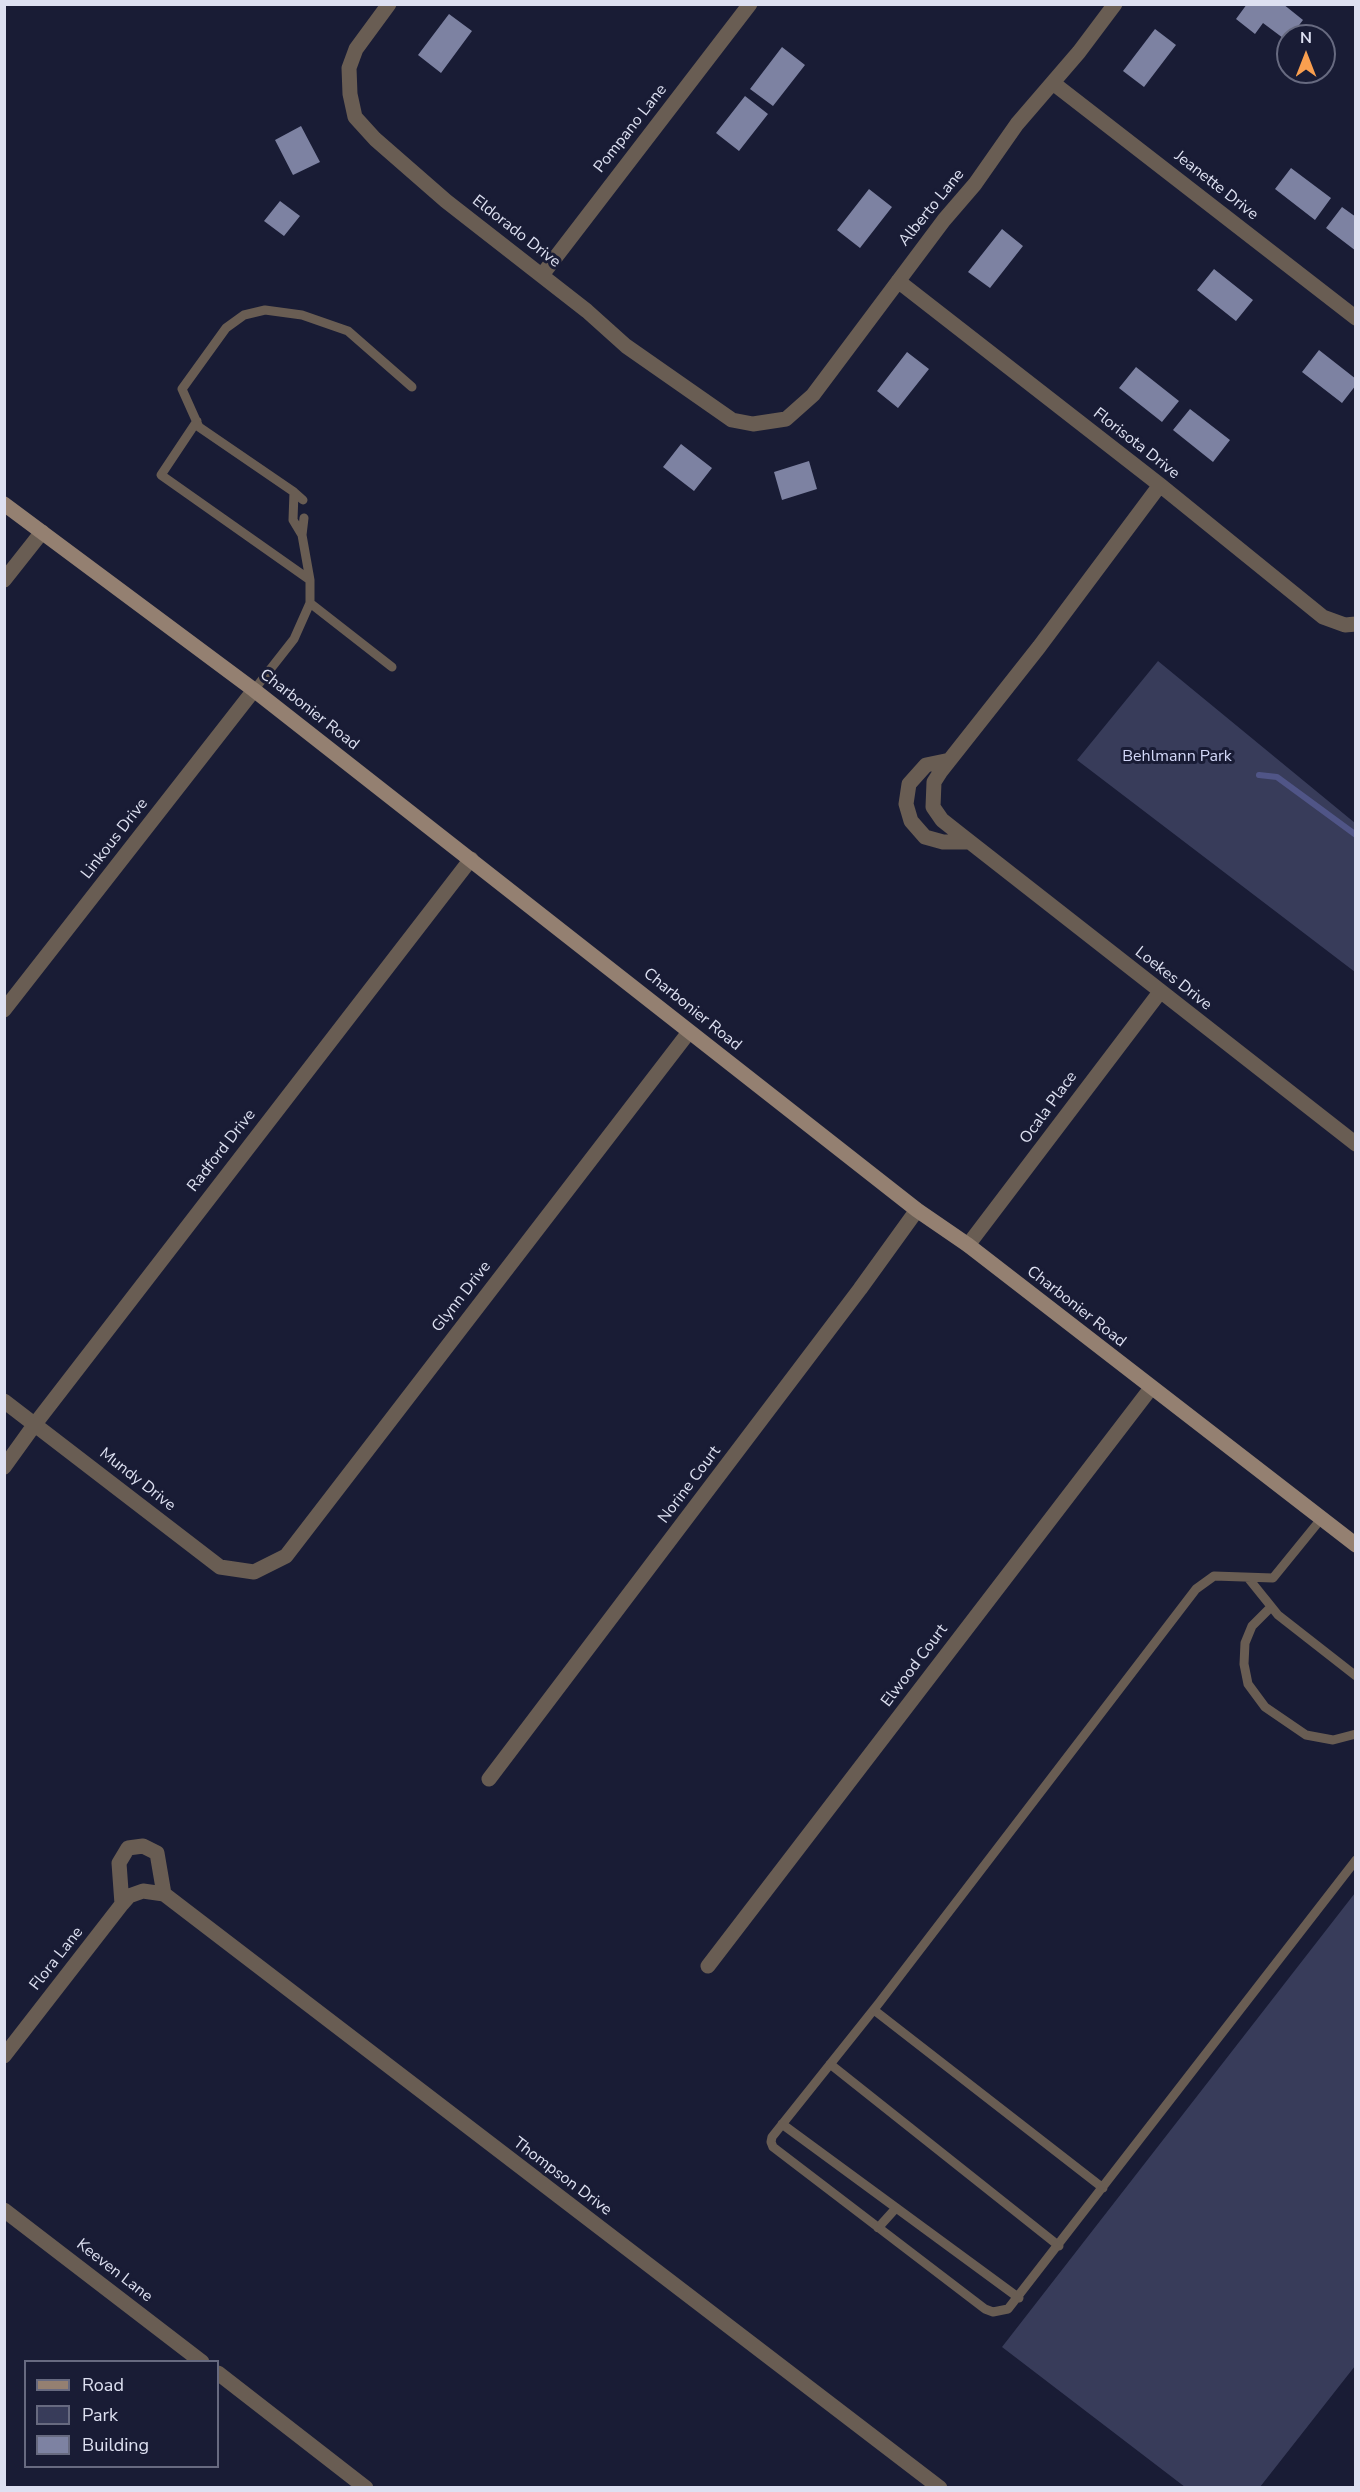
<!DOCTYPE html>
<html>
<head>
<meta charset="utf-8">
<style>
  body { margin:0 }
  #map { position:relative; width:1360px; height:2492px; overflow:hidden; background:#191c35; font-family:"Nunito Sans",sans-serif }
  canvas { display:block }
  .frame { position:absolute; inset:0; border:6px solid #dde0f1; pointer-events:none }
  .legend { position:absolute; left:24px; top:2360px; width:195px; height:108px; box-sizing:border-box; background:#191c35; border:2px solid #676a80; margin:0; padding:8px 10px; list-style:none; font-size:18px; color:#dde0f1 }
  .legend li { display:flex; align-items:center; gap:12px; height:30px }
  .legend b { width:30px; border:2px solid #676a80 }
  .north { position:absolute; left:1276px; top:24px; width:60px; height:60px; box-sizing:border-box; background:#191c35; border:2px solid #676a80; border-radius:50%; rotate:0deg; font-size:16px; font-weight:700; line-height:24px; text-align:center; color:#dde0f1 }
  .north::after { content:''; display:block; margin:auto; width:21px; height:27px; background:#fa9f4f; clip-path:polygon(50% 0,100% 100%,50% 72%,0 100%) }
</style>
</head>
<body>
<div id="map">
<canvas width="1360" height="2492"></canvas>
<div class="frame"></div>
<ul class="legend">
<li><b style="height:8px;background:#948071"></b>Road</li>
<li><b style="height:16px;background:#383c5a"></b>Park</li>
<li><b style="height:16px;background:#7d82a2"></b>Building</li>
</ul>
<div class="north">N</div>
</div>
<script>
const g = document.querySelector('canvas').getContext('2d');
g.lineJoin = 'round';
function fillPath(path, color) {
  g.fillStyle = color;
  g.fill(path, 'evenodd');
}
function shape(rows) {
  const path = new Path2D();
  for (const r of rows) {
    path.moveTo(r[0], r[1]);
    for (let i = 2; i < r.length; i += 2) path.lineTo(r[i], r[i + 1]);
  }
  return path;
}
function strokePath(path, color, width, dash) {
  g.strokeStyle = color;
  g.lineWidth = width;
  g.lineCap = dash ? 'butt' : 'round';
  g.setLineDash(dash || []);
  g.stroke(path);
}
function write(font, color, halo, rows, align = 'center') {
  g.font = font + ' "Nunito Sans",sans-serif';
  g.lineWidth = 6;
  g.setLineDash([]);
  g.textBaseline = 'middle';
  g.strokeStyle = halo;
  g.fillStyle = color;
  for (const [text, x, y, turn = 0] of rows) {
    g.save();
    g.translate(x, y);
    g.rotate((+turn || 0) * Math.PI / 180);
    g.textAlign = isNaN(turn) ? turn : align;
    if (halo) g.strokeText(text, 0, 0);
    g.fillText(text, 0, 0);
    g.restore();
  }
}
fillPath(shape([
  [1158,661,1355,823,1355,972,1077,760],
  [1355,1893,1355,2366,1260,2487,1185,2487,1002,2347]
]), '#383c5a');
strokePath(shape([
  [1259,775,1277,777,1356,835]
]), '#505587', 6);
fillPath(shape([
  [1247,4,1283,4,1303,20,1287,41,1263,23,1255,34,1236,19],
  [449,14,472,31,441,73,418,55],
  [1155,29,1176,45,1144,87,1123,71],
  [782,47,805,65,773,106,750,89],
  [745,96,768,114,739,151,716,133],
  [301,126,320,162,293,175,275,140],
  [1291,168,1331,198,1315,220,1275,189],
  [869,189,892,207,860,248,837,230],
  [280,201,300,216,284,236,264,221],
  [1342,207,1356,217,1356,251,1326,228],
  [1002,229,1023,246,990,288,968,272],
  [1214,269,1253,300,1236,321,1197,290],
  [1319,350,1356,379,1356,385,1342,403,1302,372],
  [907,352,929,369,898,408,877,391],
  [1136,367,1179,401,1162,422,1119,388],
  [1190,409,1230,440,1213,462,1173,430],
  [681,444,712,468,694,491,663,467],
  [809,461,817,489,782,500,774,472]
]), '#7d82a2');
strokePath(shape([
  [197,421,161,475,310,580,310,603,294,639,254,690],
  [294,492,303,500],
  [302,535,304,518],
  [310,580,302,535,293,520,294,492,199,427,182,389,226,328,244,315,265,310,302,315,348,331,412,387],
  [310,603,392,667],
  [1321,1519,1273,1578,1214,1576,1196,1589,879,2003,772,2137,771,2142,773,2147,985,2309,993,2312,1008,2309,1356,1860],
  [1249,1579,1278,1615,1356,1676],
  [1271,1607,1252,1626,1245,1643,1244,1664,1248,1684,1265,1707,1306,1735,1333,1740,1356,1734],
  [874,2010,1103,2188],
  [830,2064,1059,2246],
  [782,2124,1019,2298],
  [878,2228,896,2208]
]), '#695d53', 9);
strokePath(shape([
  [389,4,356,49,349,68,350,94,355,117,375,139,446,201,587,311,626,346,732,420,753,424,786,419,813,395,944,220,975,184,1017,124,1079,52,1115,4],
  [1053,83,1356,318],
  [542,275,750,4],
  [898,281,1160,485,1323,617,1345,625,1356,624],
  [1160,485,1039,647,941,771,934,782,933,807,942,820,961,835,1356,1144],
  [4,580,42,532],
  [950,760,926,765,909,784,906,804,911,821,925,837,943,842,969,842],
  [4,1010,254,690],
  [968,1245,1160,992],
  [4,1401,220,1567,254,1572,286,1556,689,1032],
  [4,1467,35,1424,471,859],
  [489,1779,860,1289,917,1210],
  [122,1904,119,1863,128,1848,143,1846,157,1853,164,1894],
  [708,1966,1151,1388],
  [4,2056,122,1904,129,1896,143,1891,164,1894,940,2488],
  [4,2210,202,2362],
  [218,2373,366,2488]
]), '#695d53', 15);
strokePath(shape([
  [4,504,254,690,917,1210,968,1245,1356,1545]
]), '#948071', 15);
write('16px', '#dde0f1', '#191c35', [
  ["Pompano Lane",631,129,-52],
  ["Jeanette Drive",1216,186,38],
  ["Alberto Lane",932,208,-51],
  ["Eldorado Drive",516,232,38],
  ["Florisota Drive",1136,444,38],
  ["Charbonier Road",309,710,38],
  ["Linkous Drive",115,839,-52],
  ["Loekes Drive",1173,979,38],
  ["Charbonier Road",692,1010,39],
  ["Ocala Place",1049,1108,-54],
  ["Radford Drive",222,1151,-52],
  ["Glynn Drive",462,1297,-52],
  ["Charbonier Road",1076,1307,38],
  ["Mundy Drive",137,1480,38],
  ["Norine Court",690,1485,-53],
  ["Elwood Court",915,1666,-53],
  ["Flora Lane",57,1959,-52],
  ["Thompson Drive",562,2177,37],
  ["Keeven Lane",114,2271,38]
]);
write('16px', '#d3d8f8', '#191c35', [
  ["Behlmann Park",1177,757]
]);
</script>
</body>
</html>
